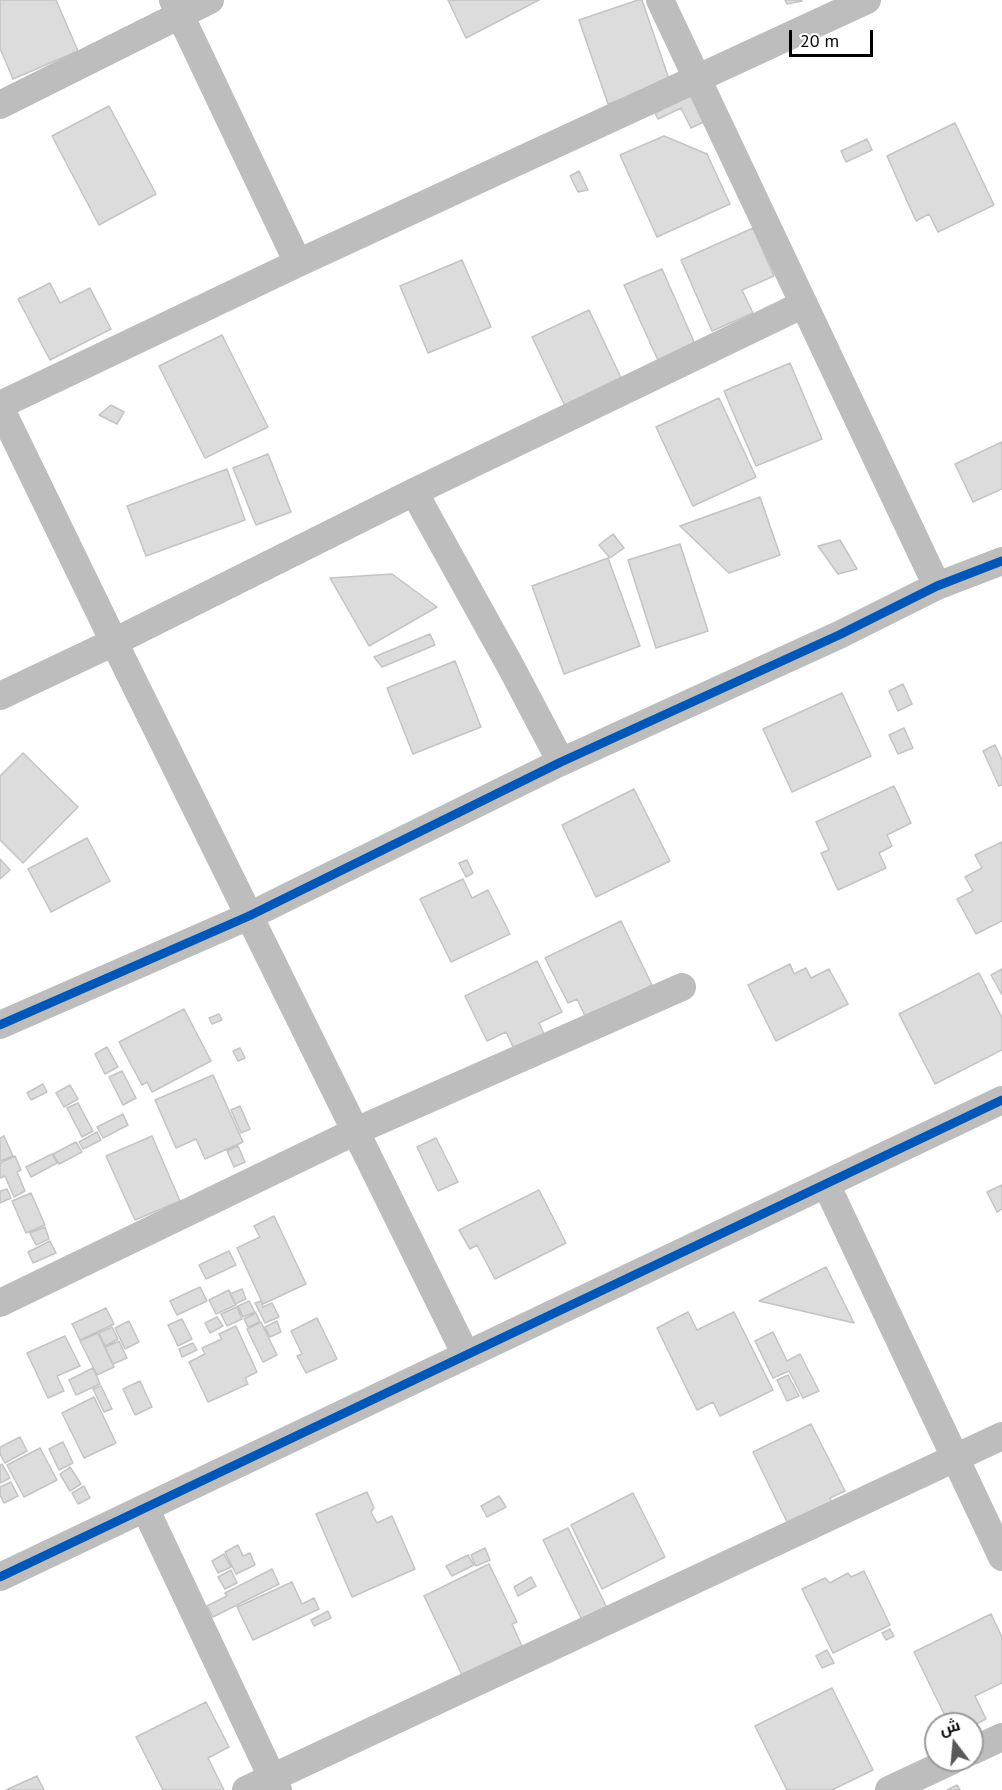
<!DOCTYPE html>
<html>
<head>
<meta charset="utf-8">
<style>
  body { margin:0 }
  #map { position:relative; width:1002px; height:1790px; overflow:hidden; background:#fff; font-family:"PT Sans",Cairo,sans-serif }
  canvas { display:block }
  .north { position:absolute; left:924px; top:1712px; width:60px; height:60px; box-sizing:border-box; background:#fff; border:2px solid #999; border-radius:50%; rotate:344deg; font-size:16px; font-weight:700; line-height:24px; text-align:center; color:#000 }
  .north::after { content:''; display:block; margin:auto; width:21px; height:27px; background:#595959; clip-path:polygon(50% 0,100% 100%,50% 72%,0 100%) }
  .scale { position:absolute; left:789px; top:30px; width:84px; height:27px; box-sizing:border-box; border:3px solid #000; border-top:0; padding-left:8px; font-size:18px; line-height:21px; white-space:nowrap; color:#000; -webkit-text-stroke:4px #fff; paint-order:stroke }
</style>
</head>
<body>
<div id="map">
<canvas width="1002" height="1790"></canvas>
<div class="north">ش</div>
<div class="scale">20 m</div>
</div>
<script>
const g = document.querySelector('canvas').getContext('2d');
g.lineJoin = 'round';
function fillPath(path, color) {
  g.fillStyle = color;
  g.fill(path, 'evenodd');
}
function shape(rows) {
  const path = new Path2D();
  for (const r of rows) {
    path.moveTo(r[0], r[1]);
    for (let i = 2; i < r.length; i += 2) path.lineTo(r[i], r[i + 1]);
  }
  return path;
}
function strokePath(path, color, width, dash) {
  g.strokeStyle = color;
  g.lineWidth = width;
  g.lineCap = dash ? 'butt' : 'round';
  g.setLineDash(dash || []);
  g.stroke(path);
}
const building = shape([
  [0,0,56,0,78,51,13,79,0,48,0,0],
  [448,0,539,0,466,38,448,0],
  [638,0,642,0,670,82,608,104,579,20,638,0],
  [785,0,801,0,802,1,787,4,785,0],
  [698,91,712,118,691,128,681,108,658,119,655,113,698,91],
  [109,106,156,194,99,225,52,136,109,106],
  [955,123,994,205,938,232,929,214,916,221,887,156,955,123],
  [664,136,707,154,730,204,657,237,620,155,664,136],
  [867,139,872,150,846,162,841,151,867,139],
  [579,171,588,190,578,192,570,176,579,171],
  [753,228,774,276,742,290,753,313,712,331,681,260,753,228],
  [462,260,491,327,428,353,400,286,462,260],
  [662,269,698,351,661,367,624,285,662,269],
  [50,283,60,303,90,288,111,329,50,360,18,299,50,283],
  [589,310,622,380,565,406,532,337,589,310],
  [222,335,268,427,205,458,159,366,222,335],
  [790,363,822,439,756,466,724,391,790,363],
  [719,398,756,477,693,506,656,427,719,398],
  [111,405,124,412,117,424,99,415,111,405],
  [1002,442,1002,489,973,502,955,464,1002,442],
  [268,454,291,512,256,525,233,468,268,454],
  [227,469,245,520,146,556,127,506,227,469],
  [760,497,780,555,729,573,680,526,760,497],
  [613,534,624,548,610,558,599,545,613,534],
  [840,540,857,569,838,574,818,546,840,540],
  [680,544,708,631,656,648,628,560,680,544],
  [608,558,640,646,564,674,532,586,608,558],
  [392,574,437,607,369,646,330,578,392,574],
  [430,634,435,645,382,667,374,657,430,634],
  [455,661,481,727,413,754,387,688,455,661],
  [903,684,912,704,898,711,889,691,903,684],
  [842,693,871,756,792,792,763,729,842,693],
  [904,728,913,748,898,754,889,735,904,728],
  [995,745,1002,760,1002,785,999,786,983,751,995,745],
  [23,753,78,807,23,863,0,840,0,776,23,753],
  [894,786,911,823,887,835,892,846,879,853,886,868,838,890,821,853,829,850,816,822,894,786],
  [634,789,670,861,596,897,562,825,634,789],
  [87,838,110,881,51,912,28,869,87,838],
  [1002,842,1002,921,976,934,957,899,973,891,965,877,982,868,975,855,1002,842],
  [0,859,10,870,0,879,0,859],
  [467,860,473,873,466,877,459,863,467,860],
  [463,879,472,898,488,890,510,934,451,962,420,899,463,879],
  [621,921,652,985,586,1018,577,999,568,1003,545,958,621,921],
  [537,961,562,1012,539,1023,545,1036,515,1051,506,1032,487,1041,465,996,537,961],
  [790,964,794,974,806,968,811,978,829,969,848,1004,776,1041,748,985,790,964],
  [1002,969,1002,995,991,975,1002,969],
  [979,973,1002,1018,1002,1050,935,1084,899,1014,979,973],
  [184,1009,211,1061,152,1092,147,1082,142,1085,119,1042,184,1009],
  [219,1014,222,1020,212,1024,209,1018,219,1014],
  [107,1047,118,1067,105,1074,95,1054,107,1047],
  [240,1048,245,1058,238,1061,233,1051,240,1048],
  [122,1071,136,1098,123,1105,109,1077,122,1071],
  [213,1075,243,1142,205,1159,196,1139,176,1148,155,1100,213,1075],
  [43,1084,47,1092,31,1100,27,1093,43,1084],
  [70,1085,78,1099,64,1107,56,1093,70,1085],
  [78,1103,93,1131,82,1137,67,1108,78,1103],
  [240,1106,250,1129,241,1133,231,1110,240,1106],
  [123,1114,128,1125,103,1138,97,1127,123,1114],
  [97,1132,101,1140,83,1149,79,1142,97,1132],
  [4,1136,13,1156,0,1161,0,1138,4,1136],
  [152,1136,180,1201,135,1220,106,1156,152,1136],
  [436,1138,458,1182,438,1191,417,1147,436,1138],
  [76,1142,82,1152,59,1164,53,1154,76,1142],
  [238,1146,245,1162,234,1167,227,1151,238,1146],
  [52,1154,57,1163,31,1177,26,1167,52,1154],
  [15,1156,21,1170,17,1172,25,1191,14,1197,5,1176,0,1178,0,1163,15,1156],
  [1002,1185,1002,1209,997,1212,987,1192,1002,1185],
  [7,1189,11,1198,0,1203,0,1191,7,1189],
  [539,1190,566,1243,495,1279,477,1245,470,1249,459,1230,539,1190],
  [31,1193,45,1225,26,1233,12,1201,31,1193],
  [274,1216,306,1284,263,1304,237,1248,260,1237,254,1226,274,1216],
  [45,1227,49,1239,36,1245,30,1233,45,1227],
  [50,1241,56,1253,33,1263,28,1252,50,1241],
  [229,1251,236,1265,206,1279,199,1265,229,1251],
  [826,1267,854,1323,759,1301,826,1267],
  [200,1287,207,1301,177,1315,170,1301,200,1287],
  [242,1289,246,1299,235,1304,230,1294,242,1289],
  [229,1290,236,1305,216,1314,209,1300,229,1290],
  [249,1301,255,1312,243,1317,238,1306,249,1301],
  [261,1301,263,1307,272,1303,279,1317,265,1323,255,1303,261,1301],
  [237,1307,242,1319,227,1326,221,1314,237,1307],
  [106,1308,114,1324,80,1340,72,1324,106,1308],
  [688,1312,697,1330,734,1312,773,1390,720,1416,713,1402,697,1410,657,1328,688,1312],
  [256,1313,260,1322,248,1327,244,1319,256,1313],
  [217,1317,223,1326,210,1333,205,1323,217,1317],
  [317,1318,337,1359,306,1373,297,1356,302,1354,291,1331,317,1318],
  [182,1319,192,1339,178,1346,168,1325,182,1319],
  [129,1321,139,1342,125,1349,115,1328,129,1321],
  [277,1321,281,1332,270,1337,265,1327,277,1321],
  [261,1322,277,1355,263,1362,247,1329,261,1322],
  [236,1326,257,1372,245,1378,248,1384,208,1402,189,1362,205,1354,202,1348,222,1339,219,1334,236,1326],
  [112,1327,118,1339,105,1346,99,1333,112,1327],
  [773,1332,787,1361,800,1354,819,1391,803,1398,789,1371,773,1378,755,1341,773,1332],
  [98,1333,114,1367,97,1375,80,1341,98,1333],
  [65,1336,80,1366,57,1376,64,1391,48,1398,27,1353,65,1336],
  [119,1341,127,1358,113,1364,105,1347,119,1341],
  [193,1343,197,1350,182,1357,179,1349,193,1343],
  [93,1368,100,1384,76,1395,69,1380,93,1368],
  [788,1375,799,1396,787,1401,777,1380,788,1375],
  [140,1381,152,1407,135,1415,123,1389,140,1381],
  [101,1386,112,1409,104,1412,93,1389,101,1386],
  [94,1397,116,1443,84,1458,62,1413,94,1397],
  [811,1424,845,1491,830,1498,835,1509,791,1530,753,1452,811,1424],
  [20,1437,27,1451,5,1463,0,1454,0,1447,20,1437],
  [63,1442,73,1463,59,1470,49,1449,63,1442],
  [40,1448,57,1480,24,1497,7,1465,40,1448],
  [2,1464,10,1478,0,1483,0,1465,2,1464],
  [70,1467,81,1484,70,1491,60,1474,70,1467],
  [11,1482,18,1496,4,1503,0,1495,0,1487,11,1482],
  [84,1486,90,1498,78,1504,72,1493,84,1486],
  [367,1492,374,1508,371,1512,377,1523,392,1516,415,1569,352,1597,316,1514,367,1492],
  [633,1493,665,1557,602,1589,571,1525,633,1493],
  [499,1496,506,1507,487,1517,481,1506,499,1496],
  [568,1528,609,1612,584,1624,543,1540,568,1528],
  [238,1545,243,1556,250,1553,255,1565,236,1574,225,1552,238,1545],
  [485,1548,490,1560,476,1566,471,1555,485,1548],
  [224,1554,231,1567,218,1573,212,1561,224,1554],
  [468,1555,474,1565,452,1576,446,1566,468,1555],
  [489,1564,517,1622,512,1624,526,1655,466,1683,424,1596,489,1564],
  [272,1569,279,1584,213,1617,207,1606,227,1596,225,1593,272,1569],
  [231,1570,237,1583,225,1589,218,1577,231,1570],
  [864,1571,890,1625,833,1653,802,1589,825,1578,830,1583,848,1573,851,1577,864,1571],
  [531,1577,536,1586,518,1596,514,1587,531,1577],
  [292,1582,302,1604,314,1598,319,1609,253,1640,237,1607,292,1582],
  [328,1611,331,1618,314,1626,311,1620,328,1611],
  [991,1614,1002,1637,1002,1683,975,1696,986,1719,972,1726,972,1724,949,1724,914,1652,991,1614],
  [890,1629,894,1636,886,1640,882,1633,890,1629],
  [827,1650,834,1663,822,1668,816,1656,827,1650],
  [832,1688,873,1770,832,1790,787,1790,755,1726,832,1688],
  [206,1702,229,1747,208,1758,224,1790,163,1790,136,1737,206,1702],
  [37,1776,44,1790,6,1790,37,1776],
  [957,1785,960,1790,947,1790,957,1785]
]);
fillPath(building, '#dcdcdc');
strokePath(building, '#c4c4c4', 1.5);
strokePath(shape([
  [173,0,298,263],
  [660,0,937,586],
  [0,105,210,0],
  [0,405,298,263,867,0],
  [0,407,114,642,466,1355],
  [414,492,511,667,561,762],
  [0,696,114,642,414,492,804,304],
  [0,1025,249,916,561,762,839,635,937,586,1002,561],
  [826,1184,1002,1557],
  [0,1303,356,1131,682,987],
  [145,1508,278,1790],
  [0,1577,1002,1100],
  [972,1751,1002,1737],
  [246,1790,1002,1436],
  [889,1790,953,1760]
]), '#bdbdbd', 28);
strokePath(shape([
  [0,1025,249,916,561,762,839,635,937,586,1002,561],
  [0,1577,1002,1100]
]), '#0057b8', 9);
</script>
</body>
</html>
